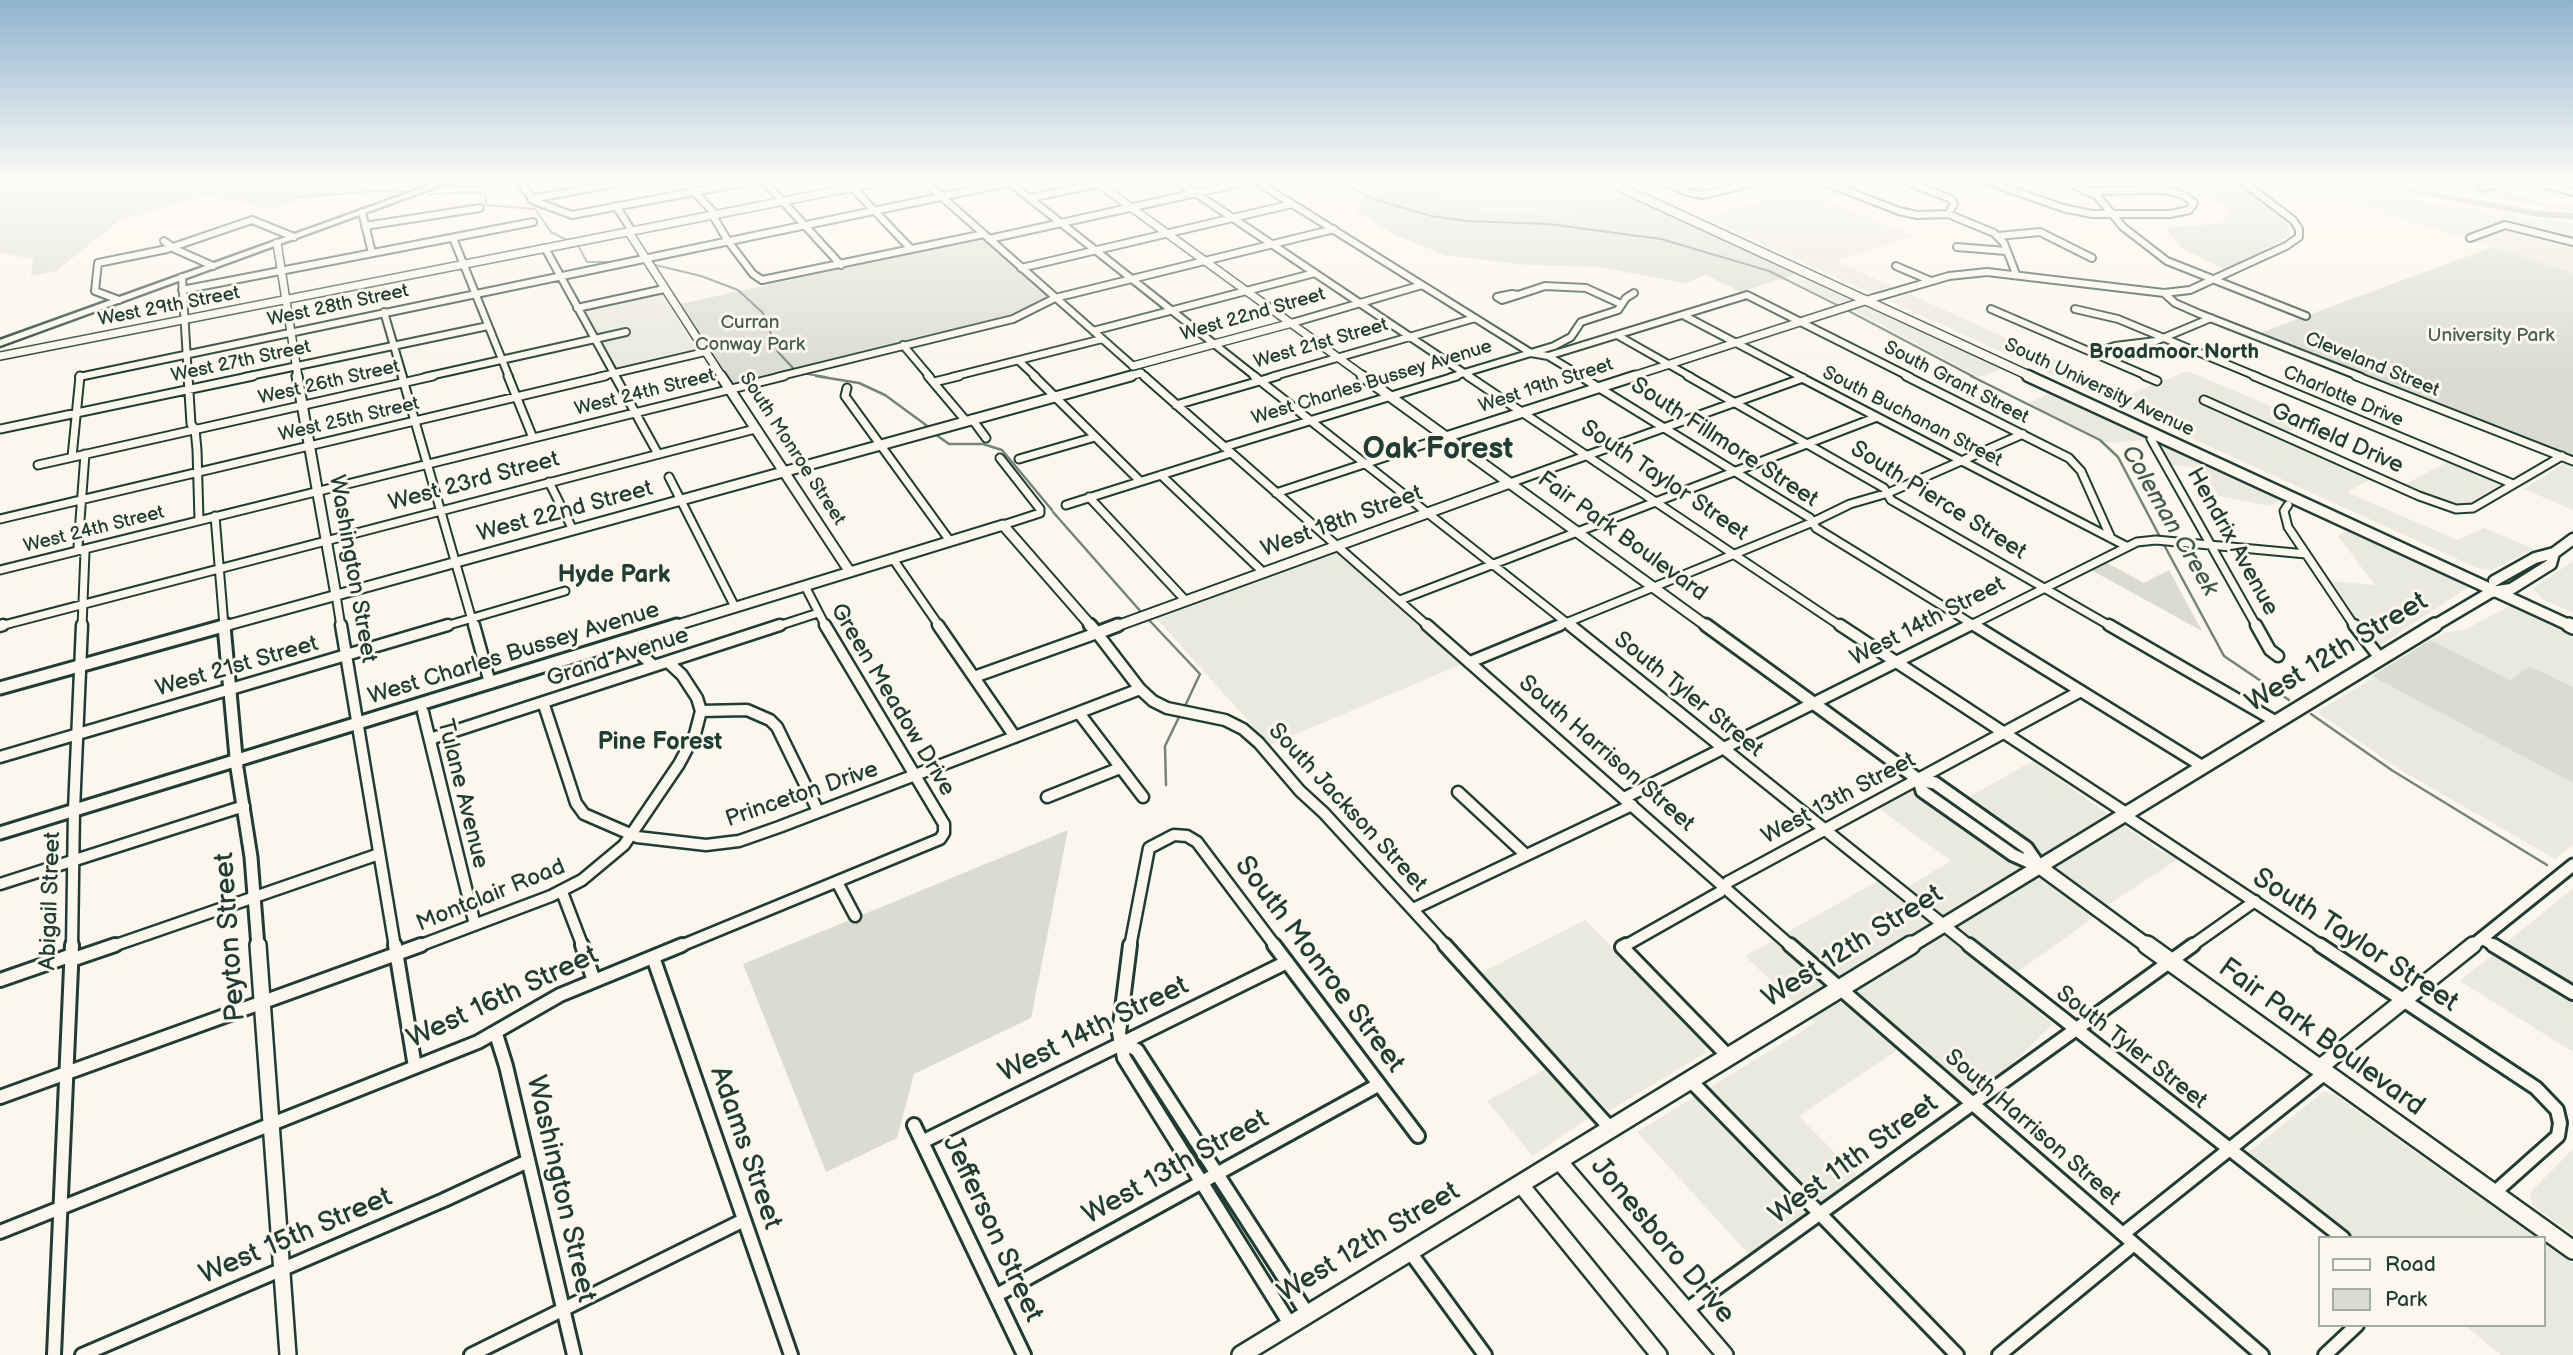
<!DOCTYPE html>
<html>
<head>
<meta charset="utf-8">
<style>
  body { margin:0 }
  #map { position:relative; width:2573px; height:1355px; overflow:hidden; background:#fbf7ec; font-family:"Balsamiq Sans",sans-serif }
  canvas { display:block }
  .legend { position:absolute; left:2318px; top:1236px; width:228px; height:91px; box-sizing:border-box; background:#fbf7ec; border:2px solid #a3ada2; margin:0; padding:9px 12px; list-style:none; font-size:21px; color:#1f3d34 }
  .legend li { display:flex; align-items:center; gap:14px; height:35px }
  .legend b { width:35px; border:2px solid #a3ada2 }
</style>
</head>
<body>
<div id="map">
<canvas width="2573" height="1355"></canvas>
<ul class="legend">
<li><b style="height:9px;background:#fbf7ec"></b>Road</li>
<li><b style="height:19px;background:#dbdcd1"></b>Park</li>
</ul>
</div>
<script>
const g = document.querySelector('canvas').getContext('2d');
g.lineJoin = 'round';
function fillPath(path, color) {
  g.fillStyle = color;
  g.fill(path, 'evenodd');
}
function shape(rows) {
  const path = new Path2D();
  for (const r of rows) {
    path.moveTo(r[0], r[1]);
    for (let i = 2; i < r.length; i += 2) path.lineTo(r[i], r[i + 1]);
  }
  return path;
}
function strokePath(path, color, width, dash) {
  g.strokeStyle = color;
  g.lineWidth = width;
  g.lineCap = dash ? 'butt' : 'round';
  g.setLineDash(dash || []);
  g.stroke(path);
}
function write(font, color, halo, rows, align = 'center') {
  g.font = font + ' "Balsamiq Sans",sans-serif';
  g.lineWidth = 6;
  g.setLineDash([]);
  g.textBaseline = 'middle';
  g.strokeStyle = halo;
  g.fillStyle = color;
  for (const [text, x, y, turn = 0] of rows) {
    g.save();
    g.translate(x, y);
    g.rotate((+turn || 0) * Math.PI / 180);
    g.textAlign = isNaN(turn) ? turn : align;
    if (halo) g.strokeText(text, 0, 0);
    g.fillText(text, 0, 0);
    g.restore();
  }
}
fillPath(shape([
  [64,182,228,182,133,188,102,196,69,194,61,187,60,183],
  [1360,182,1598,182,1614,189,1565,204,1578,211,1549,218,1531,211,1484,211,1431,193,1393,185,1376,190],
  [2345,188,2497,214,2573,223,2573,274,2327,195],
  [1797,189,1915,236,1836,261,1896,288,1874,294,1706,218],
  [1814,277,1859,299,1842,305,1795,282],
  [660,290,698,352,617,371,579,308],
  [1909,294,2131,394,2187,371,2309,422,2282,435,2374,477,2347,492,2457,540,2484,528,2534,549,2492,570,2477,568,1890,301],
  [1861,303,1868,304,2005,368,1979,377,1847,307],
  [2054,391,2151,435,2146,440,2108,443,2029,403],
  [2169,443,2286,497,2270,506,2219,496,2200,468,2172,465,2162,447],
  [2449,461,2497,481,2500,485,2468,504,2460,504,2443,501,2404,485],
  [2565,463,2573,466,2573,510,2524,489],
  [2352,529,2465,581,2468,587,2381,645,2369,642,2329,581,2375,585,2338,536],
  [1335,551,1462,664,1270,745,1155,617],
  [2573,561,2573,613,2542,599,2533,588],
  [2510,606,2519,608,2573,633,2573,687,2530,666,2510,680,2430,640,2444,633,2466,629],
  [2375,677,2573,783,2573,845,2555,859,2402,771,2317,712],
  [2033,761,2156,848,2178,859,2111,903,2093,918,2016,973,1906,888,1951,861,1873,804,1919,780,1937,777,1967,798],
  [1878,881,2053,1024,1971,1103,1905,1045,1799,1116,1864,1183,1755,1261,1637,1132,1815,1023,1745,956],
  [2573,888,2573,1052,2460,981],
  [1585,920,1710,1045,1704,1049,1707,1052,1609,1111,1479,974],
  [1547,1068,1591,1116,1533,1156,1487,1101],
  [2324,1091,2335,1095,2537,1238,2352,1238,2247,1154],
  [2573,1149,2573,1234,2532,1205,2530,1193],
  [2543,1242,2573,1264,2573,1355,2501,1355,2464,1325,2543,1325]
]), '#eae9de');
fillPath(shape([
  [0,182,64,182,60,183,61,187,67,188,69,194,86,195,102,196,133,188,228,182,307,182,325,192,271,209,205,195,119,221,56,271,31,276,33,259,0,253],
  [2190,182,2236,182,2284,217,2290,236,2226,270,2182,248,2165,228,2221,223,2231,211],
  [2407,182,2498,182,2506,184,2494,189,2544,203,2573,206,2573,211],
  [1393,185,1431,193,1484,211,1531,211,1549,218,1576,211,1564,204,1582,199,1632,197,1800,273,1740,292,1706,275,1685,283,1598,267,1527,265,1445,255,1397,236,1355,211,1366,193],
  [987,237,1055,298,1028,313,903,345,729,384,680,304],
  [2492,247,2573,273,2573,456,2260,333],
  [2107,563,2144,583,2169,570,2202,631,2091,570],
  [2430,640,2510,680,2530,666,2573,687,2573,783,2372,676],
  [1068,830,1031,1018,914,1074,897,1138,826,1172,743,964]
]), '#dbdcd1');
strokePath(shape([
  [1342,182,1370,198,1431,216,1467,221,1548,224,1661,239,1769,271,1839,306],
  [429,194,477,192,486,196,486,205,535,209,551,232,569,241],
  [298,197,376,191,406,192],
  [578,245,587,262,617,262],
  [655,265,701,276,738,290,763,313,778,352,793,368],
  [1845,309,1974,377],
  [801,373,826,377]
]), '#74847b', 2);
strokePath(shape([
  [816,376,859,383,885,395,930,428],
  [1971,376,2100,440,2118,457,2160,537],
  [935,434,949,444,983,444,1002,450,1052,510],
  [1053,512,1142,613],
  [2163,543,2224,656,2289,700],
  [1149,620,1200,674,1185,706],
  [2311,714,2393,771,2547,865],
  [1166,785,1165,746,1180,715]
]), '#74847b', 2.5);
fillPath(shape([
  [2358,182,2373,182,2538,211,2573,213,2573,219,2538,217,2358,182]
]), '#adb4aa');
const minorFar3 = shape([
  [445,182,476,182],
  [520,182,534,201,572,215,746,182],
  [685,182,715,214,713,216,728,241,753,274,762,280,984,234],
  [765,182,841,265],
  [847,182,911,249],
  [925,182,1133,366],
  [1009,182,1256,377],
  [1179,182,1470,377],
  [1257,182,1531,353,1548,356,1583,377],
  [1666,182,1687,192,1702,195,1758,182],
  [1824,182,1899,211,1917,215,1948,214,1994,233,2004,243,2016,274],
  [1908,182,1951,199,1954,204,1948,214],
  [1989,182,2063,208,2092,214,2170,214,2189,210,2194,203,2183,195,2165,190,2089,191],
  [2067,182,2097,196,2123,227,2167,261,2306,316],
  [2537,182,2573,192],
  [2482,188,2501,182],
  [1030,198,1106,182],
  [531,199,624,182],
  [616,206,632,231],
  [362,212,372,253],
  [365,226,480,208],
  [1998,236,2040,232,2092,258],
  [453,238,509,377],
  [2470,238,2505,225,2573,242],
  [989,239,1246,182],
  [164,241,175,249,213,266],
  [1957,247,2006,251],
  [545,248,616,377],
  [1896,266,1931,281],
  [1021,268,1292,204],
  [182,277,188,377],
  [182,290,533,222],
  [2164,293,2175,303,2200,314,2361,377],
  [1512,294,1518,295,1502,300,1497,297,1512,294],
  [1518,295,1545,286,1586,288,1621,304],
  [1874,298,1949,276,1987,272,2164,293,2190,290,2286,246,2299,237,2299,229,2293,220,2243,182],
  [119,300,95,291,98,263,167,249,252,220,294,237],
  [577,308,664,289],
  [1991,309,2149,377],
  [2075,309,2118,319,2258,377],
  [384,312,403,377],
  [1683,315,1801,377],
  [1292,323,1422,285],
  [1093,331,1315,273],
  [1617,335,1691,377],
  [903,345,930,377],
  [2095,353,2115,346,2156,341,2211,318],
  [1548,356,1747,295,1910,377],
  [1019,361,1036,377],
  [1141,373,1146,377],
  [79,377,1012,182],
  [245,377,488,326],
  [425,377,626,332],
  [598,377,705,352],
  [777,377,1013,319,1055,298,1334,229],
  [952,377,1102,339],
  [1271,377,1475,318],
  [1451,377,1554,346,1571,337,1581,322,1618,310,1626,298,1634,293]
]);
const minorFar2 = shape([
  [188,376,191,424,195,429,197,450,199,520],
  [402,376,474,627],
  [508,376,533,438],
  [615,376,658,454],
  [928,376,966,421],
  [1034,376,1140,481],
  [1144,376,1429,627],
  [1254,376,1572,627],
  [1468,376,1842,627],
  [1580,376,1810,518,1816,528,1977,627],
  [1688,376,1884,488,1891,500,2112,627],
  [1798,376,2126,546],
  [1906,376,2069,458,2081,471,2111,538],
  [2145,376,2157,381],
  [2254,376,2513,484],
  [2356,376,2573,461],
  [934,382,959,376],
  [847,388,845,396,950,541],
  [2204,400,2419,496,2456,509,2473,508,2562,456],
  [1176,405,1277,376],
  [972,419,986,438],
  [0,429,253,376],
  [2151,439,2257,627],
  [1224,447,1457,376],
  [72,457,80,376],
  [1000,458,1040,509,1040,513,1003,525],
  [1019,459,1095,437],
  [38,465,433,376],
  [1161,475,1264,573],
  [669,477,735,607],
  [549,482,573,530],
  [1510,483,1803,378],
  [1276,493,1446,437],
  [1089,497,1186,601],
  [1066,505,1231,453],
  [2288,505,2284,511,2288,527,2355,627],
  [215,516,224,626],
  [0,519,605,376],
  [893,559,940,627],
  [0,570,784,376],
  [805,586,826,627],
  [336,595,341,627],
  [1400,600,1877,417],
  [0,626,755,429],
  [82,627,85,552,78,550,78,547,85,454],
  [442,627,565,591],
  [775,627,818,613],
  [1556,627,1813,522,1850,504,1888,493,2023,434],
  [1967,627,2137,542,2156,540,2306,554]
]);
const minorFar1 = shape([
  [341,625,395,947],
  [474,625,490,683],
  [938,625,1015,737],
  [1427,625,1792,947],
  [1570,625,1971,947],
  [1840,625,2126,813],
  [1974,625,2202,766],
  [2109,625,2275,721],
  [2256,625,2270,650,2278,656],
  [2354,625,2380,658],
  [0,626,3,625],
  [625,641,654,666],
  [1470,662,1560,625],
  [974,677,1097,633,1140,689,1153,701,1167,708,1225,720,1243,729,1259,743,1300,791,1324,813,1447,947],
  [543,702,576,803,584,814,637,837,706,845,739,841,779,827,1140,689],
  [701,711,747,710,770,720,777,727,818,811],
  [423,712,475,925],
  [1079,713,1143,797],
  [430,739,780,625],
  [0,757,448,625],
  [1458,792,1526,855],
  [1047,797,1120,768],
  [1624,798,1970,625],
  [2124,815,2323,947],
  [837,882,855,916],
  [0,884,244,806],
  [562,892,583,947],
  [1413,909,1632,805],
  [2483,939,2496,947],
  [72,947,74,810,82,625],
  [110,947,379,854],
  [416,947,551,896,582,880,624,845,679,764,695,734,701,711,697,698,682,675,668,662],
  [678,947,940,839,944,833,944,824,825,625],
  [1130,947,1149,848,1174,835,1187,836,1197,842,1276,947],
  [1623,947,1720,892,1728,882,2079,692],
  [2190,947,2255,901]
]);
const minor = shape([
  [395,945,415,1067],
  [582,945,594,981],
  [1130,945,1119,1033,1124,1058,1290,1324],
  [1274,945,1418,1136],
  [1445,945,1610,1128],
  [1626,945,1622,947,1728,1056],
  [1790,945,2262,1355],
  [1969,945,2343,1238],
  [2320,945,2536,1088,2557,1110,2560,1123,2558,1136,2494,1193],
  [2493,945,2573,993],
  [653,957,791,1355],
  [71,960,115,945],
  [0,980,72,955],
  [496,1034,506,1066,574,1355],
  [1123,1043,1137,1050,1307,1313],
  [1690,1080,1957,1355],
  [0,1097,421,945],
  [914,1125,1024,1355],
  [924,1141,1287,962],
  [0,1232,478,1042,560,995,682,945],
  [2123,1234,2325,1073],
  [1410,1252,1485,1355],
  [997,1295,1378,1085],
  [1686,1310,2193,945],
  [54,1355,72,945],
  [82,1355,444,1200,528,1161],
  [471,1355,744,1220],
  [1999,1355,2134,1244],
  [2325,1355,2357,1325]
]);
const tertiaryFar3 = shape([
  [1096,182,1365,377],
  [632,231,630,234,722,377],
  [277,243,298,377],
  [0,356,880,182],
  [1133,366,1292,323],
  [1125,377,1141,373],
  [1630,377,1874,298]
]);
const tertiaryFar2 = shape([
  [297,376,336,595],
  [721,376,850,572],
  [1362,376,1708,627],
  [1446,437,1635,376],
  [221,627,1131,376],
  [671,627,1003,525,1092,627],
  [1114,627,1510,483]
]);
const tertiaryFar1 = shape([
  [1090,625,1097,633,1118,625],
  [1706,625,1919,780,1935,783,2027,848,2040,867],
  [224,626,237,768,251,857,258,947],
  [0,688,227,625],
  [1919,780,1922,791,2013,855,2040,867],
  [0,833,677,625],
  [2471,947,2573,865]
]);
const tertiary = shape([
  [258,945,288,1355],
  [2319,1068,2473,945],
  [1559,1161,1725,1355],
  [1521,1185,1659,1355]
]);
const secondaryFar3 = shape([
  [1609,182,2032,377]
]);
const secondaryFar2 = shape([
  [2028,376,2573,627],
  [2494,581,2535,558,2554,553,2573,539],
  [2432,627,2491,592,2511,589,2551,564,2554,553]
]);
const secondaryFar1 = shape([
  [2569,625,2573,627],
  [2040,867,2149,947],
  [1908,947,2435,625]
]);
const secondary = shape([
  [2147,945,2573,1250],
  [1241,1355,1911,945]
]);
const primary = shape([
  [439,182,450,182,0,346,0,340,439,182]
]);
strokePath(minorFar3, '#1f3d34', 10);
strokePath(minorFar2, '#1f3d34', 11);
strokePath(minorFar1, '#1f3d34', 15);
strokePath(minor, '#1f3d34', 18);
strokePath(tertiaryFar3, '#1f3d34', 10);
strokePath(tertiaryFar2, '#1f3d34', 13);
strokePath(tertiaryFar1, '#1f3d34', 17);
strokePath(tertiary, '#1f3d34', 20);
strokePath(secondaryFar3, '#1f3d34', 11);
strokePath(secondaryFar2, '#1f3d34', 15);
strokePath(secondaryFar1, '#1f3d34', 18);
strokePath(secondary, '#1f3d34', 22);
strokePath(primary, '#1f3d34', 5);
strokePath(minorFar3, '#fbf7ec', 6);
strokePath(minorFar2, '#fbf7ec', 7);
strokePath(minorFar1, '#fbf7ec', 10);
strokePath(minor, '#fbf7ec', 12);
strokePath(tertiaryFar3, '#fbf7ec', 7);
strokePath(tertiaryFar2, '#fbf7ec', 9);
strokePath(tertiaryFar1, '#fbf7ec', 11);
strokePath(tertiary, '#fbf7ec', 15);
strokePath(secondaryFar3, '#fbf7ec', 8);
strokePath(secondaryFar2, '#fbf7ec', 10);
strokePath(secondaryFar1, '#fbf7ec', 13);
strokePath(secondary, '#fbf7ec', 17);
fillPath(primary, '#fbf7ec');
const sky = g.createLinearGradient(0, 0, 0, 371);
sky.addColorStop(0, '#90b4cf');
sky.addColorStop(0.49, '#fdfbf6');
sky.addColorStop(1, '#fdfbf600');
g.fillStyle = sky;
g.fillRect(0, 0, 2573, 371);
write('19px', '#1f3d34', '#fbf7ec', [
  ["West 28th Street",338,306,-12],
  ["West 29th Street",169,307,-11],
  ["West 22nd Street",1253,315,-16],
  ["West 21st Street",1321,344,-16],
  ["West 27th Street",241,362,-12],
  ["Cleveland Street",2372,365,22],
  ["West 26th Street",329,383,-13],
  ["West Charles Bussey Avenue",1372,383,-17],
  ["South Grant Street",1956,383,27],
  ["West 19th Street",1546,386,-18],
  ["South University Avenue",2099,388,25],
  ["West 24th Street",645,393,-14],
  ["Charlotte Drive",2343,397,23],
  ["South Buchanan Street",1912,417,27],
  ["West 25th Street",349,420,-13],
  ["South Monroe Street",792,449,57],
  ["West 24th Street",94,530,-14]
]);
write('19px', '#455d53', '#fbf7ec', [
  ["Curran",750,323],
  ["Conway Park",750,345],
  ["University Park",2491,336]
]);
write('bold 21px', '#1f3d34', '#fbf7ec', [
  ["Broadmoor North",2174,353]
]);
write('23px', '#1f3d34', '#fbf7ec', [
  ["Garfield Drive",2337,439,24],
  ["South Fillmore Street",1724,443,33],
  ["South Taylor Street",1664,481,34],
  ["West 23rd Street",474,482,-15],
  ["South Pierce Street",1938,501,32],
  ["West 22nd Street",565,512,-15],
  ["West 18th Street",1342,522,-20],
  ["Fair Park Boulevard",1622,537,36],
  ["Hendrix Avenue",2232,542,61],
  ["Washington Street",352,569,80],
  ["West 14th Street",1928,622,-27],
  ["West Charles Bussey Avenue",514,654,-17],
  ["Grand Avenue",618,658,-18],
  ["West 21st Street",237,667,-16],
  ["South Tyler Street",1688,695,39],
  ["Green Meadow Drive",892,700,59],
  ["South Harrison Street",1606,754,41],
  ["Tulane Avenue",462,794,76],
  ["Princeton Drive",802,795,-19],
  ["West 13th Street",1839,799,-28],
  ["South Jackson Street",1347,808,47],
  ["Montclair Road",491,896,-22],
  ["Abigail Street",51,901,-88],
  ["South Tyler Street",2131,1048,38],
  ["South Harrison Street",2032,1128,41]
]);
write('italic 24px', '#425b52', '#fbf7ec', [
  ["Coleman Creek",2169,521,60]
]);
write('bold 24px', '#1f3d34', '#fbf7ec', [
  ["Hyde Park",614,576],
  ["Pine Forest",660,743]
]);
write('28px', '#1f3d34', '#fbf7ec', [
  ["West 12th Street",2337,653,-31],
  ["Peyton Street",231,937,-94],
  ["South Taylor Street",2355,941,33],
  ["West 12th Street",1853,947,-32],
  ["South Monroe Street",1319,965,53],
  ["West 16th Street",503,998,-25],
  ["West 14th Street",1094,1030,-26],
  ["Fair Park Boulevard",2321,1038,36],
  ["Adams Street",745,1148,71],
  ["West 11th Street",1854,1160,-36],
  ["West 13th Street",1176,1168,-29],
  ["Washington Street",560,1189,77],
  ["Jefferson Street",992,1229,65],
  ["West 15th Street",296,1237,-23],
  ["Jonesboro Drive",1662,1241,50],
  ["West 12th Street",1369,1243,-31]
]);
write('bold 30px', '#1f3d34', '#fbf7ec', [
  ["Oak Forest",1438,450]
]);
</script>
</body>
</html>
